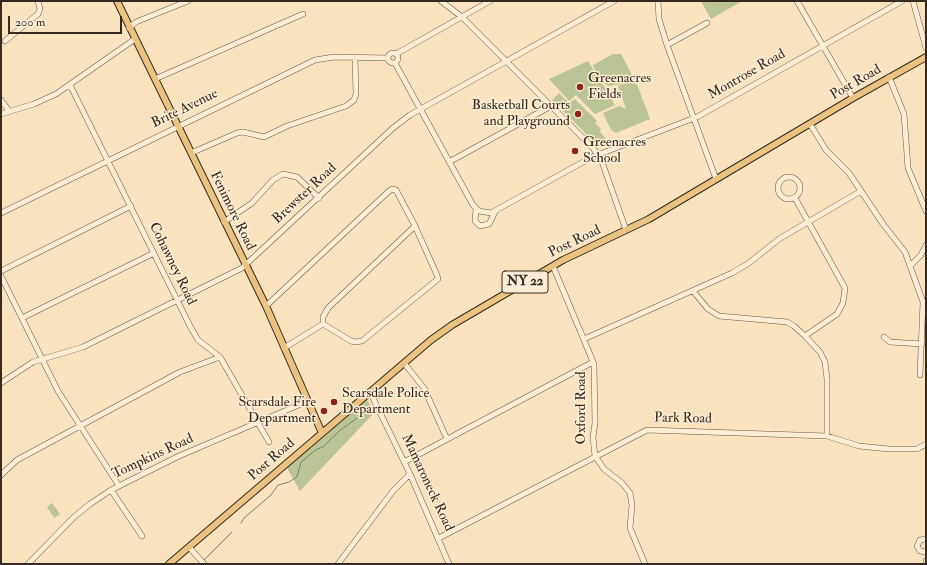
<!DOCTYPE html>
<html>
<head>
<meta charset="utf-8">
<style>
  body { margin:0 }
  #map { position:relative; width:927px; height:565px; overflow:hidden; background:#f9e3bf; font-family:"IM FELL Double Pica",serif }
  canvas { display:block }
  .frame { position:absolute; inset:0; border:2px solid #352a1f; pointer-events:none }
  .scale { position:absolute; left:8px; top:16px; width:114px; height:18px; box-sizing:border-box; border:2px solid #352a1f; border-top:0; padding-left:5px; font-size:12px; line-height:14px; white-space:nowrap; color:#352a1f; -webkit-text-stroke:3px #fbedd5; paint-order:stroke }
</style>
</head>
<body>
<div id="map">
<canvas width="927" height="565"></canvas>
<div class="frame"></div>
<div class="scale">200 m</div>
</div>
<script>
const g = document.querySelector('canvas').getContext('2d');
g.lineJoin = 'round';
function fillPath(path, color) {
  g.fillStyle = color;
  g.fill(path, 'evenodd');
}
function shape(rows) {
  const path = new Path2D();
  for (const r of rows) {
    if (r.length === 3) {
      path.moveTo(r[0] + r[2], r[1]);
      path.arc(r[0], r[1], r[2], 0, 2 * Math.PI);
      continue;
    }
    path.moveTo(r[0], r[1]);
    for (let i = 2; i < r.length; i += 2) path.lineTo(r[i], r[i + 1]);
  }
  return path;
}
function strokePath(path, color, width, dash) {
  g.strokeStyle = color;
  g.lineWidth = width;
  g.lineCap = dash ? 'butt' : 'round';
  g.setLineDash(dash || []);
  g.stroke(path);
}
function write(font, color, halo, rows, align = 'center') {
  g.font = font + ' "IM FELL Double Pica",serif';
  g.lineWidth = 3;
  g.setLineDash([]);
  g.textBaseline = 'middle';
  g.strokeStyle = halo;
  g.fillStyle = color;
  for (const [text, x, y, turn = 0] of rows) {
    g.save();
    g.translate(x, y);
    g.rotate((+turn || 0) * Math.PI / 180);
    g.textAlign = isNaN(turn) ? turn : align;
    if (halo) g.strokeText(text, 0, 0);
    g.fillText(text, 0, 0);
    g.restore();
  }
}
fillPath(shape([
  [701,1,742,1,711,19],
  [613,54,621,54,632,75,622,84,608,86,599,78,615,105,595,114,576,95,569,101,549,79,588,61,597,76,593,65],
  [635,79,650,119,616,133,611,130,603,113,619,106,626,109,618,86],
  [559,93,569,103,575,99,597,121,595,123,601,129,600,132,607,140,599,147,552,100],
  [367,400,375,412,300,491,287,468],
  [52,503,60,514,54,518,47,507]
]), '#bbc494');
strokePath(shape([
  [241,523,244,518,271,495,278,485,289,482,297,477,301,462,317,449,323,447,339,431,360,416,370,407],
  [203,561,232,532]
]), '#748375', 1);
const minor = shape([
  [441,1,462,17,593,148,601,159,626,230],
  [658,1,659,19,667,45,716,179],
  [797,1,853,98],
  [913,1,926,48],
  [129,28,136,22,188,1],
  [5,41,38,14,40,9,38,1],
  [667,45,707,23],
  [393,58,5],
  [396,54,490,1],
  [395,63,473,205,479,211,491,213,592,157,697,117,902,1],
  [889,77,904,114,908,168,926,211],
  [155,79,303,14],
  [70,85,190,326,198,340,220,357,269,442],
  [1,100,9,111],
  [1,114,34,104,56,94,135,39],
  [810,124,826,150,849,173,883,224,905,252,923,302,920,375],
  [191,153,237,133,243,132,264,137,287,126,346,106,354,100,356,94,355,58],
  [449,162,551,106],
  [789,188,11],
  [795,198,845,288,843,303,837,314,805,336],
  [476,209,475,221,480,226,489,224,495,212],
  [1,213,315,60,334,57,388,58],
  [224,222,252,203,273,180,283,174,297,177,319,198],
  [553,266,594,364,595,423,593,437,595,456,604,469,622,483,630,493,632,505,630,528,645,564],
  [910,266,921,255,926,245],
  [1,271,131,206],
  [1,276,58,391,119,486],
  [693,291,708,309,719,316,787,322,794,326,805,336,820,352,825,362,827,379,827,436],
  [266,306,388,192,392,189,396,190,415,226,437,275,438,279,362,341,355,342,351,341,323,324],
  [22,318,154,253],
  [323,324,323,317,328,308,415,226],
  [884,337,890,342,922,344],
  [584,339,732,273,749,263,779,239,861,191],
  [284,348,323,324],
  [404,363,424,388,447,439],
  [1,383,33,362,83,347,242,268,393,128,410,115,614,1],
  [370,392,410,474,449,564],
  [404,462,593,362],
  [1,475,17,460,180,372,220,357],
  [111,490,142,536],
  [439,538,647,430,827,436,859,446,889,449,917,449,926,444],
  [926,539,920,540,917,546,920,551,926,552],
  [189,547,204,564],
  [28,564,74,517,90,504,111,490,179,456,308,401],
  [338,564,393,491,410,474],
  [926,564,926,561]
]);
const major = shape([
  [117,1,266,306,322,433],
  [169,564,431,340,452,325,563,260,649,219,853,98,926,57]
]);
strokePath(minor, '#665847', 6);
strokePath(major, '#352a1f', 8);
strokePath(minor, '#fbedd5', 5);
strokePath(major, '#ecc280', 6);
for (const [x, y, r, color] of [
  [580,87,4,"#8f2418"],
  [578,114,4,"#8f2418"],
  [575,151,4,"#8f2418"],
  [334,402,4,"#8f2418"],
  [324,411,4,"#8f2418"]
]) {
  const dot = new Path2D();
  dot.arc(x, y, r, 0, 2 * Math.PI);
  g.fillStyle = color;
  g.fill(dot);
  strokePath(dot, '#fbedd5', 1.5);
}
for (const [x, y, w] of [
  [525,282,46]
]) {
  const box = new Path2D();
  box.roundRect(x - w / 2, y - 11, w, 22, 3);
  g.fillStyle = '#fbedd5';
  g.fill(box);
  strokePath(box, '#352a1f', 1);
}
write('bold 13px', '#352a1f', null, [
  ["NY 22",525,282]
]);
write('14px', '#352a1f', '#fbedd5', [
  ["Montrose Road",747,75,-30],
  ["Post Road",856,83,-30],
  ["Brite Avenue",185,109,-26],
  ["Brewster Road",305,194,-43],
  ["Fenimore Road",232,211,64],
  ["Post Road",575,242,-26],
  ["Cohawney Road",172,264,64],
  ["Oxford Road",582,408,-90],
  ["Park Road",683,419,1],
  ["Tompkins Road",153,457,-25],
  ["Post Road",272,460,-41],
  ["Mamaroneck Road",427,483,65]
]);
write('14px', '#352a1f', '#fbedd5', [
  ["Greenacres",588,79],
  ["Fields",588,95],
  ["Basketball Courts",570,106,"right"],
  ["and Playground",570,122,"right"],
  ["Greenacres",583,143],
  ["School",583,159],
  ["Scarsdale Police",342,394],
  ["Department",342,410],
  ["Scarsdale Fire",316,403,"right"],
  ["Department",316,419,"right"]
], 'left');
</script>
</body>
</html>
